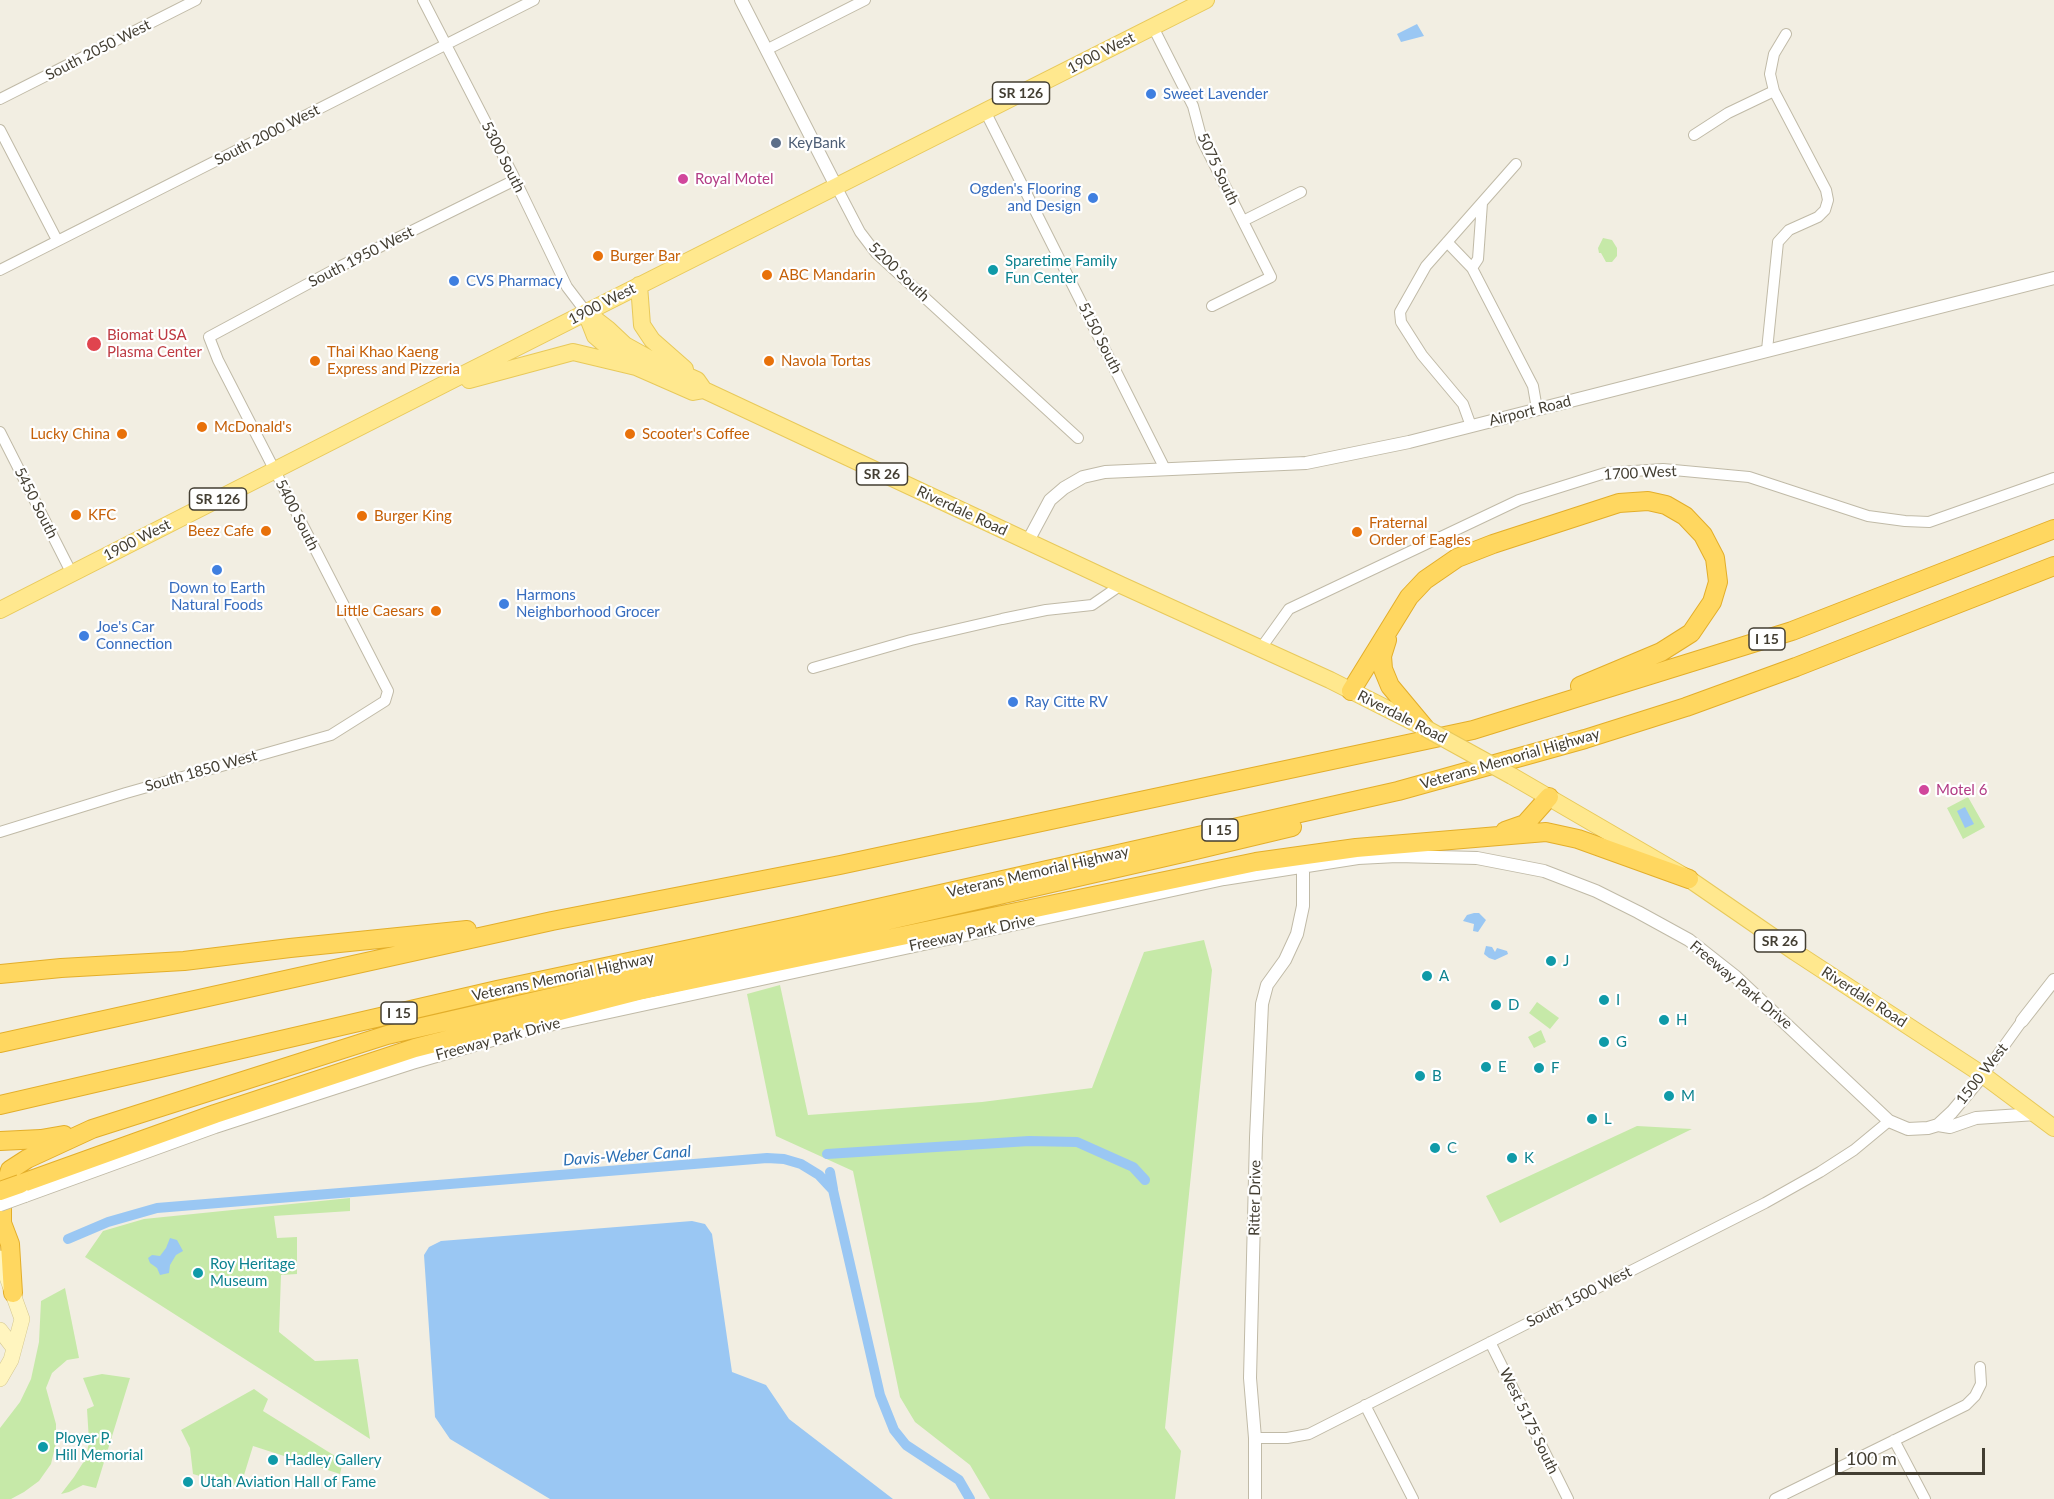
<!DOCTYPE html>
<html>
<head>
<meta charset="utf-8">
<style>
  body { margin:0 }
  #map { position:relative; width:2054px; height:1499px; overflow:hidden; background:#f2eee2; font-family:Lato,sans-serif }
  canvas { display:block }
  .scale { position:absolute; left:1835px; top:1448px; width:150px; height:27px; box-sizing:border-box; border:3px solid #433e32; border-top:0; padding-left:8px; font-size:18px; line-height:21px; white-space:nowrap; color:#433e32; -webkit-text-stroke:4px #fff; paint-order:stroke }
</style>
</head>
<body>
<div id="map">
<canvas width="2054" height="1499"></canvas>
<div class="scale">100 m</div>
</div>
<script>
const g = document.querySelector('canvas').getContext('2d');
g.lineJoin = 'round';
function fillPath(path, color) {
  g.fillStyle = color;
  g.fill(path, 'evenodd');
}
function shape(rows) {
  const path = new Path2D();
  for (const r of rows) {
    path.moveTo(r[0], r[1]);
    for (let i = 2; i < r.length; i += 2) path.lineTo(r[i], r[i + 1]);
  }
  return path;
}
function strokePath(path, color, width, dash) {
  g.strokeStyle = color;
  g.lineWidth = width;
  g.lineCap = dash ? 'butt' : 'round';
  g.setLineDash(dash || []);
  g.stroke(path);
}
function write(font, color, halo, rows, align = 'center') {
  g.font = font + ' Lato,sans-serif';
  g.lineWidth = 4.5;
  g.setLineDash([]);
  g.textBaseline = 'middle';
  g.strokeStyle = halo;
  g.fillStyle = color;
  for (const [text, x, y, turn = 0] of rows) {
    g.save();
    g.translate(x, y);
    g.rotate((+turn || 0) * Math.PI / 180);
    g.textAlign = isNaN(turn) ? turn : align;
    if (halo) g.strokeText(text, 0, 0);
    g.fillText(text, 0, 0);
    g.restore();
  }
}
fillPath(shape([
  [1603,238,1612,240,1617,248,1617,256,1612,262,1606,262,1601,253,1599,253,1598,248],
  [1968,797,1985,827,1963,839,1947,808],
  [1204,940,1212,970,1165,1428,1181,1451,1175,1499,990,1499,970,1465,915,1422,900,1397,853,1171,776,1136,747,994,780,985,808,1115,982,1102,1092,1088,1144,952],
  [1537,1002,1559,1018,1550,1029,1529,1013],
  [1541,1030,1546,1042,1534,1048,1528,1037],
  [1637,1126,1692,1129,1500,1223,1486,1196],
  [350,1198,350,1211,274,1216,277,1238,297,1237,297,1274,281,1275,279,1332,315,1361,358,1359,370,1439,85,1257,103,1231,144,1219],
  [65,1288,79,1358,67,1360,52,1373,46,1388,56,1424,56,1443,51,1464,39,1481,24,1492,11,1499,0,1499,0,1428,20,1402,31,1379,39,1342,41,1301],
  [102,1374,130,1378,96,1488,83,1485,69,1492,61,1494,74,1477,86,1458,89,1441,87,1409,94,1406,83,1378],
  [254,1389,268,1399,263,1411,343,1461,340,1474,253,1446,240,1488,193,1474,190,1448,181,1430]
]), '#c6e9a8');
fillPath(shape([
  [1417,24,1424,36,1401,42,1397,34],
  [1965,807,1974,824,1965,828,1957,811],
  [1474,913,1479,913,1486,920,1478,932,1473,931,1474,924,1463,921,1467,915],
  [1486,946,1492,947,1495,952,1497,948,1507,951,1508,954,1495,960,1489,958,1484,954],
  [692,1221,705,1224,712,1234,732,1372,766,1385,789,1419,893,1499,550,1499,450,1439,435,1417,424,1255,429,1247,441,1241],
  [170,1238,177,1240,183,1251,176,1255,170,1265,169,1273,160,1275,157,1268,150,1263,148,1258,152,1255,160,1256,166,1248]
]), '#9ac7f3');
strokePath(shape([
  [827,1154,1029,1141,1077,1142,1133,1167,1145,1180],
  [830,1172,833,1189],
  [68,1239,108,1222,157,1208,767,1158,784,1159,801,1164,819,1175,833,1190,880,1395,894,1430,906,1445,959,1480,970,1499]
]), '#9ac7f3', 10);
const minor = shape([
  [423,0,512,173,567,287,586,312],
  [1153,27,1193,106,1202,140,1271,277,1212,306],
  [766,50,865,0],
  [0,99,196,0],
  [985,111,1165,469],
  [0,130,57,240],
  [1694,135,1728,113,1774,91],
  [836,186,860,232,876,253,1078,438],
  [1482,203,1478,259,1472,268,1533,386,1537,409],
  [1243,221,1301,192],
  [1447,242,1472,268],
  [0,270,534,0],
  [1767,350,1778,242,1789,230,1818,217,1825,210,1828,200,1826,190,1774,91,1770,74,1774,54,1786,34],
  [1471,426,1463,404,1422,355,1401,322,1400,312,1426,266,1516,164],
  [0,432,72,574],
  [1261,648,1289,609,1519,500,1605,473,1663,469,1749,477,1868,516,1905,521,1929,522,2054,478],
  [813,668,911,640,1002,619,1046,610,1092,605,1121,585],
  [0,832,126,793,331,735,385,701,388,691,218,360,209,337,341,266,515,180],
  [1983,1075,2022,1021],
  [1490,1342,1568,1499],
  [1365,1405,1413,1499],
  [1255,1438,1287,1438,1309,1434,1765,1203,1820,1172,1854,1150,1889,1121],
  [1894,1440,1925,1499],
  [1775,1499,1966,1405,1975,1396,1981,1384,1980,1367]
]);
const tertiary = shape([
  [741,0,836,186],
  [1028,541,1050,500,1064,488,1083,477,1105,472,1306,463,1409,442,2054,278],
  [2022,1021,2054,980],
  [1938,1125,1950,1127,1976,1118,2036,1114],
  [25,1196,215,1127,307,1097,412,1063,531,1029,1224,879,1358,858,1397,856,1477,858,1544,871,1596,891,1638,912,1689,940,1736,977,1889,1121,1908,1129,1928,1128,1938,1125,1952,1112,1983,1075],
  [1255,1499,1255,1438,1250,1378,1256,1138,1262,1004,1267,985,1285,960,1297,934,1303,906,1303,867]
]);
const secondary = shape([
  [0,1258,22,1319,11,1360,0,1379],
  [0,1330,13,1347]
]);
const primary = shape([
  [639,285,642,325,652,340,685,369],
  [586,312,608,329,625,345,652,360,697,380,704,390,1121,585,1330,680,1425,728],
  [586,313,595,336,616,354,636,367,693,392,704,390],
  [469,380,573,352,636,367],
  [0,610,462,375,1206,0],
  [1512,776,1689,879,1795,952,1983,1075,2054,1128]
]);
const motorway = shape([
  [1387,640,1382,656,1383,669,1390,686,1425,728],
  [1351,691,1409,597,1425,580,1457,558,1493,544,1619,503,1648,501,1666,505,1685,516,1703,535,1715,558,1718,582,1712,602,1691,633,1661,652,1580,686],
  [1505,831,1525,824,1549,797],
  [0,974,61,968,184,961,290,948,467,930],
  [0,1043,552,921,840,865,1473,730,1792,631,2054,529],
  [0,1105,497,990,798,926,1398,791,1585,739,1686,707,1796,667,2054,566],
  [0,1141,41,1139,64,1135],
  [20,1184,215,1114,415,1048,638,991,1256,862,1356,848,1546,832,1578,839,1689,879],
  [13,1293,10,1244,2,1223,2,1198,10,1170,27,1159,92,1129,387,1035,1183,853,1292,827]
]);
strokePath(minor, '#c0baa7', 12);
strokePath(tertiary, '#c0baa7', 14);
strokePath(secondary, '#d4c78f', 16);
strokePath(primary, '#e8c95a', 18);
strokePath(motorway, '#e3ae2a', 20);
strokePath(minor, '#fff', 10);
strokePath(tertiary, '#fff', 12);
strokePath(secondary, '#fff5bf', 15);
strokePath(primary, '#ffe88e', 16);
strokePath(motorway, '#ffd760', 18);
const tertiaryBridge = shape([
  [0,1205,25,1196]
]);
const primaryBridge = shape([
  [1425,728,1512,776]
]);
const motorwayBridge = shape([
  [0,1191,20,1184]
]);
strokePath(tertiaryBridge, '#c0baa7', 14, []);
strokePath(primaryBridge, '#e8c95a', 18, []);
strokePath(motorwayBridge, '#e3ae2a', 20, []);
strokePath(tertiaryBridge, '#fff', 12);
strokePath(primaryBridge, '#ffe88e', 16);
strokePath(motorwayBridge, '#ffd760', 18);
for (const [x, y, r, color] of [
  [1151,94,6,"#3f7fe0"],
  [776,143,6,"#5c6f8a"],
  [683,179,6,"#d1479c"],
  [1093,198,6,"#3f7fe0"],
  [598,256,6,"#e8710a"],
  [993,270,6,"#0f9aa8"],
  [767,275,6,"#e8710a"],
  [454,281,6,"#3f7fe0"],
  [94,344,8,"#e0444e"],
  [315,361,6,"#e8710a"],
  [769,361,6,"#e8710a"],
  [202,427,6,"#e8710a"],
  [122,434,6,"#e8710a"],
  [630,434,6,"#e8710a"],
  [76,515,6,"#e8710a"],
  [362,516,6,"#e8710a"],
  [266,531,6,"#e8710a"],
  [1357,532,6,"#e8710a"],
  [217,570,6,"#3f7fe0"],
  [504,604,6,"#3f7fe0"],
  [436,611,6,"#e8710a"],
  [84,636,6,"#3f7fe0"],
  [1013,702,6,"#3f7fe0"],
  [1924,790,6,"#d1479c"],
  [1551,961,6,"#0f9aa8"],
  [1427,976,6,"#0f9aa8"],
  [1604,1000,6,"#0f9aa8"],
  [1496,1005,6,"#0f9aa8"],
  [1664,1020,6,"#0f9aa8"],
  [1604,1042,6,"#0f9aa8"],
  [1486,1067,6,"#0f9aa8"],
  [1539,1068,6,"#0f9aa8"],
  [1420,1076,6,"#0f9aa8"],
  [1669,1096,6,"#0f9aa8"],
  [1592,1119,6,"#0f9aa8"],
  [1435,1148,6,"#0f9aa8"],
  [1512,1158,6,"#0f9aa8"],
  [198,1273,6,"#0f9aa8"],
  [43,1447,6,"#0f9aa8"],
  [273,1460,6,"#0f9aa8"],
  [188,1482,6,"#0f9aa8"]
]) {
  const dot = new Path2D();
  dot.arc(x, y, r, 0, 2 * Math.PI);
  g.fillStyle = color;
  g.fill(dot);
  strokePath(dot, '#fff', 2);
}
for (const [x, y, w] of [
  [1021,93,57],
  [882,474,51],
  [218,499,57],
  [1767,639,36],
  [1220,830,36],
  [1780,941,51],
  [399,1013,36]
]) {
  const box = new Path2D();
  box.roundRect(x - w / 2, y - 11, w, 22, 4.5);
  g.fillStyle = '#fff';
  g.fill(box);
  strokePath(box, '#433e32', 1.5);
}
write('bold 14px', '#433e32', null, [
  ["SR 126",1021,93],
  ["SR 26",882,474],
  ["SR 126",218,499],
  ["I 15",1767,639],
  ["I 15",1220,830],
  ["SR 26",1780,941],
  ["I 15",399,1013]
]);
write('15px', '#433e32', '#fff', [
  ["South 2050 West",98,50,-27],
  ["1900 West",1101,53,-27],
  ["South 2000 West",267,135,-27],
  ["5300 South",503,157,63],
  ["5075 South",1218,169,65],
  ["South 1950 West",361,257,-27],
  ["5200 South",899,272,44],
  ["1900 West",602,304,-27],
  ["5150 South",1100,338,63],
  ["Airport Road",1530,411,-14],
  ["1700 West",1640,473,-3],
  ["5450 South",36,503,63],
  ["Riverdale Road",962,511,25],
  ["5400 South",297,515,63],
  ["1900 West",137,540,-27],
  ["Riverdale Road",1402,717,27],
  ["Veterans Memorial Highway",1510,759,-16],
  ["South 1850 West",201,771,-16],
  ["Veterans Memorial Highway",1038,872,-13],
  ["Freeway Park Drive",972,933,-12],
  ["Veterans Memorial Highway",563,977,-12],
  ["Freeway Park Drive",1741,985,40],
  ["Riverdale Road",1864,997,33],
  ["Freeway Park Drive",498,1039,-15],
  ["1500 West",1982,1074,-52],
  ["Ritter Drive",1255,1198,-89],
  ["South 1500 West",1579,1297,-27],
  ["West 5175 South",1529,1421,64]
]);
write('15px', '#366cbe', '#fff', [
  ["Sweet Lavender",1163,94],
  ["Ogden's Flooring",1081,189,"right"],
  ["and Design",1081,206,"right"],
  ["CVS Pharmacy",466,281],
  ["Down to Earth",217,588,"center"],
  ["Natural Foods",217,605,"center"],
  ["Harmons",516,595],
  ["Neighborhood Grocer",516,612],
  ["Joe's Car",96,627],
  ["Connection",96,644],
  ["Ray Citte RV",1025,702]
], 'left');
write('15px', '#4e5e75', '#fff', [
  ["KeyBank",788,143]
], 'left');
write('15px', '#b23c85', '#fff', [
  ["Royal Motel",695,179],
  ["Motel 6",1936,790]
], 'left');
write('15px', '#c56008', '#fff', [
  ["Burger Bar",610,256],
  ["ABC Mandarin",779,275],
  ["Thai Khao Kaeng",327,352],
  ["Express and Pizzeria",327,369],
  ["Navola Tortas",781,361],
  ["McDonald's",214,427],
  ["Lucky China",110,434,"right"],
  ["Scooter's Coffee",642,434],
  ["KFC",88,515],
  ["Burger King",374,516],
  ["Fraternal",1369,523],
  ["Order of Eagles",1369,540],
  ["Beez Cafe",254,531,"right"],
  ["Little Caesars",424,611,"right"]
], 'left');
write('15px', '#0d838f', '#fff', [
  ["Sparetime Family",1005,261],
  ["Fun Center",1005,278],
  ["J",1563,961],
  ["A",1439,976],
  ["I",1616,1000],
  ["D",1508,1005],
  ["H",1676,1020],
  ["G",1616,1042],
  ["E",1498,1067],
  ["F",1551,1068],
  ["B",1432,1076],
  ["M",1681,1096],
  ["L",1604,1119],
  ["C",1447,1148],
  ["K",1524,1158],
  ["Roy Heritage",210,1264],
  ["Museum",210,1281],
  ["Ployer P.",55,1438],
  ["Hill Memorial",55,1455],
  ["Hadley Gallery",285,1460],
  ["Utah Aviation Hall of Fame",200,1482]
], 'left');
write('15px', '#be3a42', '#fff', [
  ["Biomat USA",107,335],
  ["Plasma Center",107,352]
], 'left');
write('italic 16px', '#286db2', '#fff', [
  ["Davis-Weber Canal",627,1156,-4]
]);
</script>
</body>
</html>
